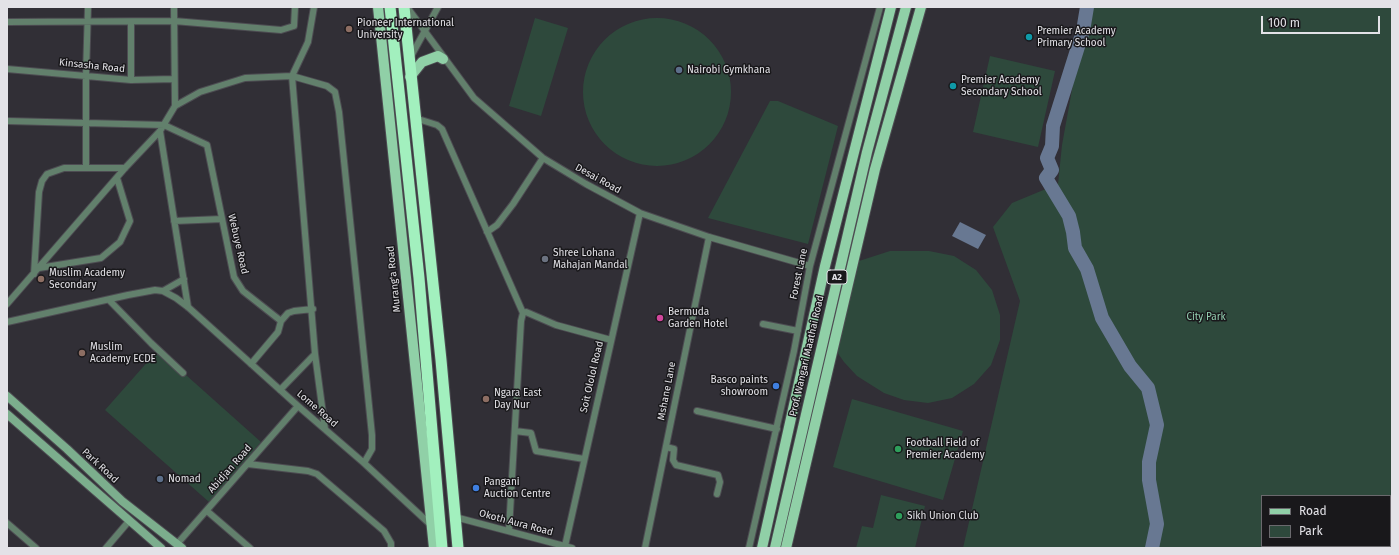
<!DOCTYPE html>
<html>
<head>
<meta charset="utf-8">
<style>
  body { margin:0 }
  #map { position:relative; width:1399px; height:555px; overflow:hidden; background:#312f36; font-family:"Fira Sans",sans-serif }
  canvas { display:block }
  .frame { position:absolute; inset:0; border:8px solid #e3e2e7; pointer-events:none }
  .legend { position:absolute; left:1261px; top:495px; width:130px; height:52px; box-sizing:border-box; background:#19181b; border:1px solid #6a696d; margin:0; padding:5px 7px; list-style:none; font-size:12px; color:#e3e2e7 }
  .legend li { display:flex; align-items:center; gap:8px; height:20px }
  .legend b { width:20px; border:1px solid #6a696d }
  .scale { position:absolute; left:1261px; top:16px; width:119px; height:18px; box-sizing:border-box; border:2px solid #e3e2e7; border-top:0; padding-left:5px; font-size:12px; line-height:14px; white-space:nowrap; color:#e3e2e7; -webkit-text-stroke:3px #19181b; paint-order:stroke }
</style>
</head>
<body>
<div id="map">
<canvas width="1399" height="555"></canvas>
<div class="frame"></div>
<ul class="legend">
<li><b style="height:5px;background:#90d0a7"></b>Road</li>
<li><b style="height:11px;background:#2e493c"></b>Park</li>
</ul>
<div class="scale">100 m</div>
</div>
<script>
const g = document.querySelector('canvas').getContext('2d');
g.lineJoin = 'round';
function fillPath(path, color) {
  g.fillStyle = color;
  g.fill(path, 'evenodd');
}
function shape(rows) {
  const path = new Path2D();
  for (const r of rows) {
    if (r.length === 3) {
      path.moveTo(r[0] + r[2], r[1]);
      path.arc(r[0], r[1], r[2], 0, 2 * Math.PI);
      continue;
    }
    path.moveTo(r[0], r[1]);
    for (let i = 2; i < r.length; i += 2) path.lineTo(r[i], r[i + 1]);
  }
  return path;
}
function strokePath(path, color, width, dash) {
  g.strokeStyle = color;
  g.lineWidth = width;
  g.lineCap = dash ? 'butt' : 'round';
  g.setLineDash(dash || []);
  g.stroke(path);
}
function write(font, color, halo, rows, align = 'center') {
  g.font = font + ' "Fira Sans",sans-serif';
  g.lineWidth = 3;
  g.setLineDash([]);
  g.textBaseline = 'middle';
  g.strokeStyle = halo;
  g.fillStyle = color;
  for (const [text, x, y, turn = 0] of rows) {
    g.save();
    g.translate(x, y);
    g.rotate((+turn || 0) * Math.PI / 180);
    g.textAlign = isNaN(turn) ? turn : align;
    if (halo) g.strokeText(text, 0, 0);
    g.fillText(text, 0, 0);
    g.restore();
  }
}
fillPath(shape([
  [1087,7,1392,7,1392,548,963,548,1020,301,993,227,1012,203,1058,184,1062,145],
  [1262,496,1390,496,1390,546,1262,546],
  [535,18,568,28,541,116,509,106],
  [657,92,74],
  [990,56,1055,71,1038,147,973,132],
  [770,101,778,101,838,126,808,244,708,218],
  [890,251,929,251,954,256,976,270,992,290,1000,315,1000,340,991,365,974,384,952,398,928,403,904,400,884,393,857,376,844,362,837,352,859,261],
  [158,350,261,442,209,502,105,410],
  [852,399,963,431,943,500,833,467],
  [881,495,925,506,915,548,856,548,862,526,873,528]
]), '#2e493c');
fillPath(shape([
  [960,222,986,235,978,249,952,236]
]), '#687892');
strokePath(shape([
  [1087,7,1083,31,1053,126,1052,146,1047,158,1052,170,1046,178,1069,216,1073,232,1075,248,1087,269,1102,318,1130,366,1148,388,1157,425,1149,462,1149,480,1157,524,1152,548]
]), '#687892', 14);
const street = shape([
  [174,7,175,106],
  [407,7,474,98,543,158,586,184,640,213,709,237,810,266],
  [7,22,174,21,281,30,294,26,295,7],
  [410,58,438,7],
  [7,69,131,80,174,79],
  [131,80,131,22],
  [415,118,437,125,442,129,523,313],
  [7,121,164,125,207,145,234,277,243,291,281,321],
  [160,131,188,307],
  [86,168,86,75,88,7],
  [174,221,222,219],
  [487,232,497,225,513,204,543,158],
  [39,268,101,258,120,242,130,221,117,178],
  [34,274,39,192,42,181,47,174,64,168,125,168],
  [163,291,184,279],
  [109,300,151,343,183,373],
  [7,304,125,168,160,131,175,106,200,92,245,78,292,76,327,86,335,92,339,112,372,435,372,449,364,463],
  [7,322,128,295,155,290,163,291,176,298,188,307,298,406,364,463,432,526],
  [763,324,798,331],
  [315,354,325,429],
  [251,364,278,332,281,321,288,313,294,311,313,309],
  [280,390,315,354,292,76,308,42,314,7],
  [697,411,777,429],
  [515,431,531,433,536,451,584,459],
  [666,447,674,449,673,460,676,465,718,475,720,482,717,494],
  [248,464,308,471,317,474,384,531,391,543,391,548],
  [207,511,250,548],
  [455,517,572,548],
  [7,523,36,548],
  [509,530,521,321,523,313,526,312,556,325,611,340],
  [177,544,298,406],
  [565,546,640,213],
  [106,548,129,521],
  [645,548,709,237],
  [749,548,794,351,810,266,880,7]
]);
const secondary = shape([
  [7,396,67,449,122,501,182,548],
  [7,414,161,548]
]);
const primary = shape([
  [378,7,434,548],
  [410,77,422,62,438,56,443,59],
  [762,548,825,266,891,7],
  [775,548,867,152,906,7],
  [786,548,875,169,921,7]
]);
const highway = shape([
  [390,7,419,278,442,548],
  [404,7,441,360,458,548]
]);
strokePath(street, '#4d4c52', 8);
strokePath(secondary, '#4d4c52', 10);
strokePath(primary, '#4d4c52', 12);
strokePath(highway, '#4d4c52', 13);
strokePath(street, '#62806c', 6);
strokePath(secondary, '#7cae8d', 8);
strokePath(primary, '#90d0a7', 10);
strokePath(highway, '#a2f0be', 11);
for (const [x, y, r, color] of [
  [349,29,4,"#8d6e63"],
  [1029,37,4,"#0f9aa8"],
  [679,70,4,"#5c6f8a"],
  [953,86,4,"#0f9aa8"],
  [545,259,4,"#6b7280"],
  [41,279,4,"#8d6e63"],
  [660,318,4,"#d1479c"],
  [82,353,4,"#8d6e63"],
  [776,386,4,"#3f7fe0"],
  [486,399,4,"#8d6e63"],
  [898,449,4,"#2e9e5b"],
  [160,479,4,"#5c6f8a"],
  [476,488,4,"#3f7fe0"],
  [899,516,4,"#2e9e5b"]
]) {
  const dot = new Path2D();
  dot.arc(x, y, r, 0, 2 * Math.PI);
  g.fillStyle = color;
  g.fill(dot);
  strokePath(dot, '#19181b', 1.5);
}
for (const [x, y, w] of [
  [837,277,20]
]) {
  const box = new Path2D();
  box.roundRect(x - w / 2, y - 7, w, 14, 3);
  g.fillStyle = '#19181b';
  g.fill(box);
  strokePath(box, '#e3e2e7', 1);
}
write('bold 9px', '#e3e2e7', null, [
  ["A2",837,277]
]);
write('10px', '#e3e2e7', '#19181b', [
  ["Pioneer International",357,23],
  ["University",357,35],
  ["Premier Academy",1037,31],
  ["Primary School",1037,43],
  ["Nairobi Gymkhana",687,70],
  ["Premier Academy",961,80],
  ["Secondary School",961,92],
  ["Shree Lohana",553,253],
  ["Mahajan Mandal",553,265],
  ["Muslim Academy",49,273],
  ["Secondary",49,285],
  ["Bermuda",668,312],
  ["Garden Hotel",668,324],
  ["Muslim",90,347],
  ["Academy ECDE",90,359],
  ["Basco paints",768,380,"right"],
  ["showroom",768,392,"right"],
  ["Ngara East",494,393],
  ["Day Nur",494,405],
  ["Football Field of",906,443],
  ["Premier Academy",906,455],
  ["Nomad",168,479],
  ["Pangani",484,482],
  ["Auction Centre",484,494],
  ["Sikh Union Club",907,516]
], 'left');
write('10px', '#e3e2e7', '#19181b', [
  ["Kinsasha Road",92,66,6],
  ["Desai Road",598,179,29],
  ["Webuye Road",238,244,77],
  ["Forest Lane",799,274,-78],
  ["Murang'a Road",394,279,-96],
  ["Prof. Wangari Maathai Road",807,356,-77],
  ["Soit Ololol Road",592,377,-77],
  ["Mshane Lane",667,391,-79],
  ["Lome Road",317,409,41],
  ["Park Road",100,466,43],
  ["Abidjan Road",230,469,-49],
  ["Okoth Aura Road",516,523,15]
]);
write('10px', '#94d0b2', '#19181b', [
  ["City Park",1206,317]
]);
</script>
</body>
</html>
